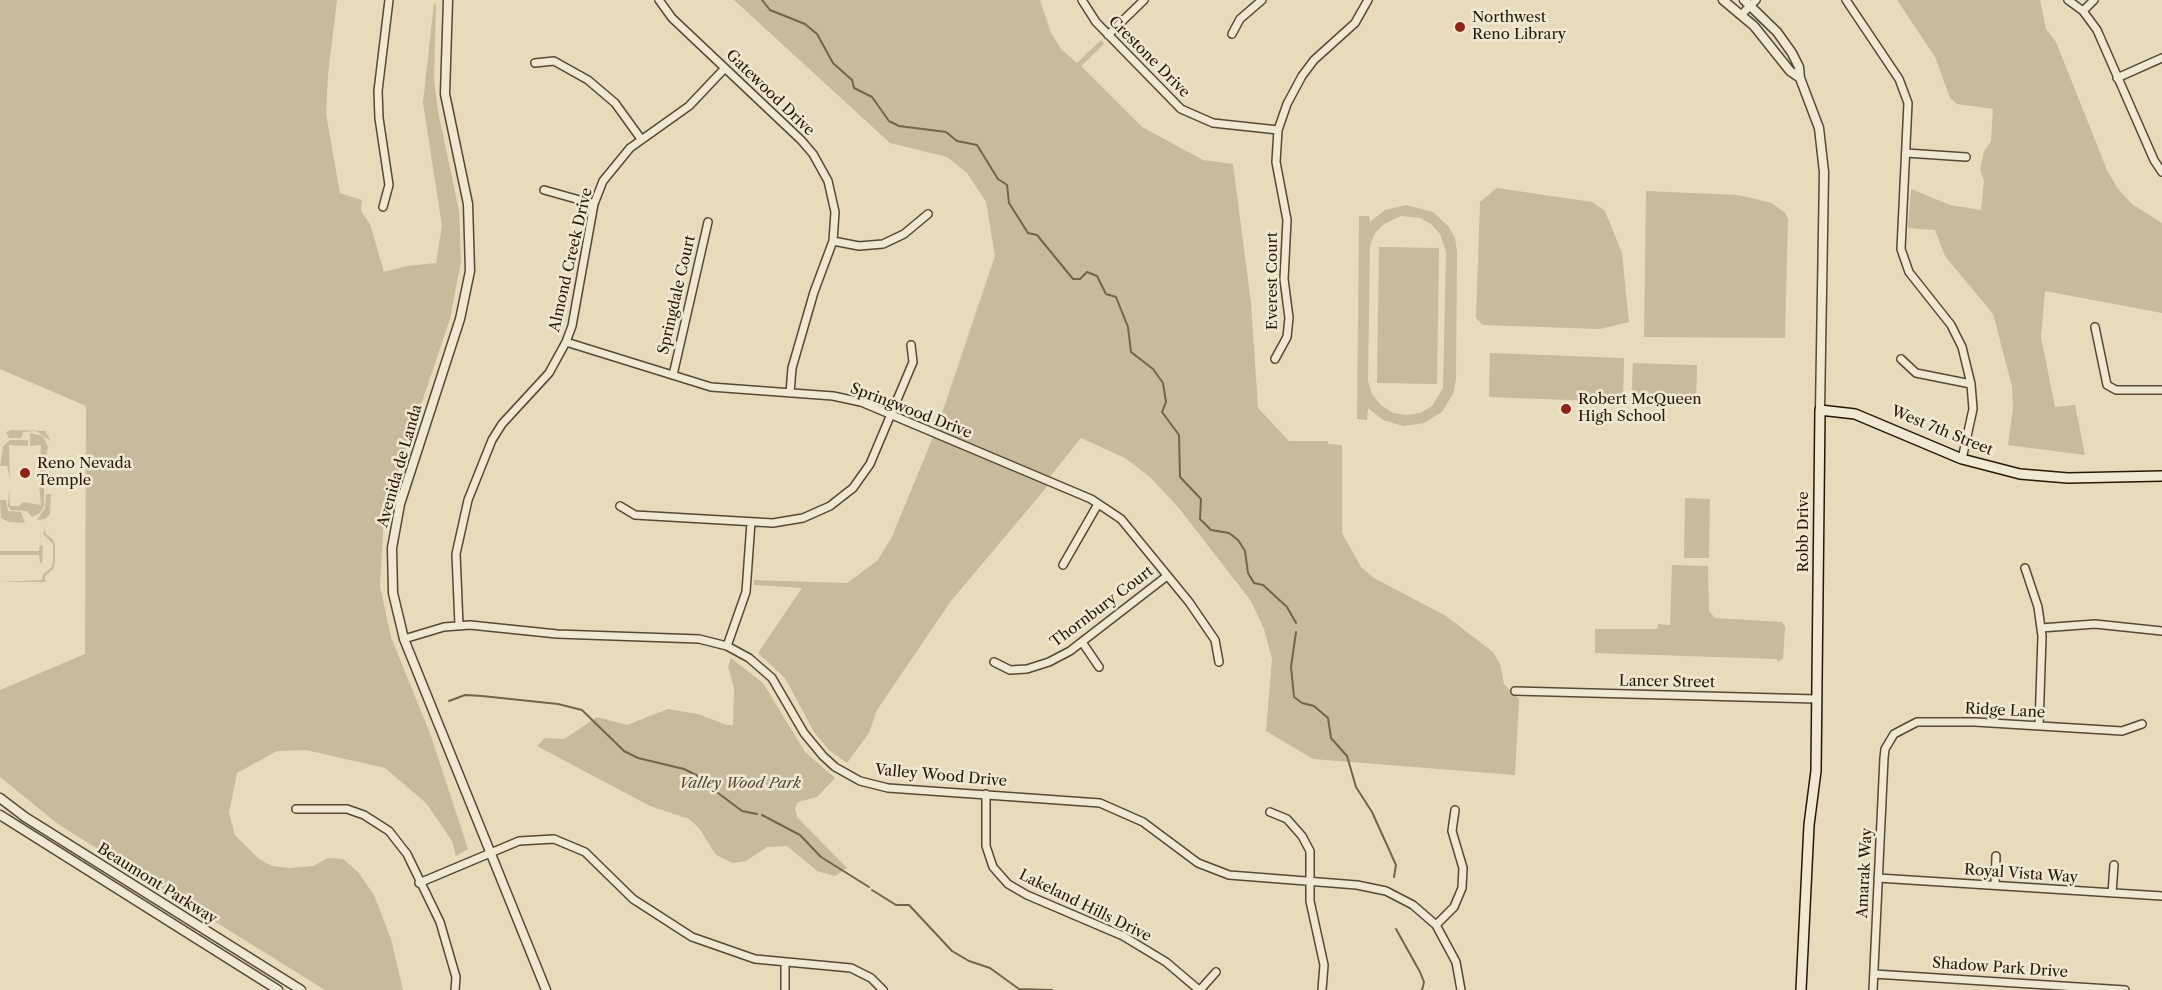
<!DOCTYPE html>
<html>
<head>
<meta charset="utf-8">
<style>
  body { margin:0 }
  canvas { display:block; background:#e8dbbc }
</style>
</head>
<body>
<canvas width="2162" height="990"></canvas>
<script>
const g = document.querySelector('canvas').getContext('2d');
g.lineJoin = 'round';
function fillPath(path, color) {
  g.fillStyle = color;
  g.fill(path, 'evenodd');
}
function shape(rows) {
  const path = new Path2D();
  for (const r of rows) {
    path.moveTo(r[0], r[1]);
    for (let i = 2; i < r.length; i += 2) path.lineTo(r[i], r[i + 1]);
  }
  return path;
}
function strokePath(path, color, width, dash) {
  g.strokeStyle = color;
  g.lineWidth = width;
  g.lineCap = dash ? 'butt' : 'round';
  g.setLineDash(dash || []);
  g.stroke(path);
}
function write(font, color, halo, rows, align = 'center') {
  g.font = font + ' "Libre Caslon Text",serif';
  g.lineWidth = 5;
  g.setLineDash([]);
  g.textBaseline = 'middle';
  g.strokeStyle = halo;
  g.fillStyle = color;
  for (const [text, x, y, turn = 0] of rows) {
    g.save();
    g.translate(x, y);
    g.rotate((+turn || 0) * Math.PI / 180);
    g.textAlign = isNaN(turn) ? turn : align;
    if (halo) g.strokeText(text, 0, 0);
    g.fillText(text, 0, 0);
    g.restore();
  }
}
fillPath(shape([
  [0,0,337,0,328,74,326,114,340,193,362,200,361,211,370,224,384,272,407,266,436,263,442,226,423,103,434,3,436,6,434,80,438,111,459,211,461,261,450,319,384,514,380,586,391,637,431,736,468,849,456,856,452,841,426,803,385,768,306,750,277,751,237,773,229,813,235,835,259,859,272,866,289,868,313,866,328,858,343,859,358,872,374,895,391,939,403,990,325,990,58,824,0,777,0,690,85,654,86,406,0,369],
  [734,0,1040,0,1051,33,1062,50,1077,63,1101,40,1104,44,1081,66,1142,127,1203,160,1233,164,1251,303,1258,408,1289,441,1328,441,1328,444,1342,445,1342,533,1361,567,1374,578,1446,616,1493,652,1500,664,1504,684,1519,699,1515,775,1313,759,1266,731,1272,659,1264,629,1251,601,1178,507,1150,477,1125,458,1081,438,1052,474,1045,489,951,601,877,710,869,733,847,763,829,750,814,732,785,678,758,653,802,588,754,585,754,580,847,583,877,561,891,539,938,425,995,256,986,202,967,173,947,157,890,143],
  [1897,0,2040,0,2046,29,2056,42,2107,170,2118,189,2132,204,2162,223,2162,313,2045,291,2041,337,2055,407,2075,405,2085,455,2008,445,2013,408,2012,386,1993,314,1945,256,1935,230,1908,228,1911,189,1950,205,1981,210,1984,181,1980,169,1984,152,1991,141,1993,109,1957,104,1950,98,1935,57],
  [1497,188,1592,202,1605,211,1622,253,1629,322,1600,329,1483,325,1476,318,1480,202],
  [1646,191,1738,195,1772,203,1785,213,1788,219,1785,338,1644,337],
  [1406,205,1433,212,1448,226,1455,238,1457,252,1456,379,1453,394,1442,412,1424,423,1403,426,1383,420,1368,408,1367,420,1357,419,1359,216,1369,216,1370,222,1385,210],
  [1401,216,1420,218,1431,224,1440,234,1446,252,1443,388,1432,406,1420,413,1406,415,1393,413,1381,405,1372,394,1368,381,1370,245,1375,233,1384,224],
  [1379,247,1439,248,1437,384,1377,383],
  [1490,353,1624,358,1623,402,1489,397],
  [1633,363,1697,365,1696,405,1631,403],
  [11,430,45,431,51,441,36,431,23,432,21,438,9,438,6,432],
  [30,433,43,436,48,447,44,464,44,506,40,513,32,517,27,511,11,510,8,506,9,488,10,506,19,506,23,502,41,505,39,484,41,445,30,446],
  [10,440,28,440,28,446,9,445,10,478,7,466,0,466,3,446],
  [46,494,51,494,50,514,45,519,37,520,45,508],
  [1685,498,1710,499,1709,558,1684,558],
  [0,500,6,500,8,511,21,512,25,523,9,522,1,518],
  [45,527,45,533,52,539,55,544,55,562,53,569,45,576,45,582,0,582,42,580,43,574,51,568,53,562,53,544,43,534],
  [40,545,43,546,42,564,40,562,39,555,0,555,0,551,39,551],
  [1672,565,1708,566,1709,611,1715,618,1782,622,1785,627,1783,659,1777,662,1777,659,1595,653,1595,629,1657,629,1658,624,1670,625],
  [731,658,763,683,805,752,835,778,817,797,798,802,795,808,797,817,847,868,835,876,817,871,787,846,767,847,746,861,733,863,716,855,699,828,689,819,650,806,537,746,545,738,564,739,597,717,627,725,668,709,698,714,727,725,733,725,734,688,728,667]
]), '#c7ba9d');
strokePath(shape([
  [762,0,770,10,805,24,817,34,833,63,852,80,854,88,872,97,889,121,899,126,946,132,957,141,977,145,998,179,1007,185,1009,203,1028,233,1037,235,1073,279,1080,279,1087,272,1097,276,1106,294,1116,297,1128,327,1131,352,1153,369,1163,383,1166,402,1162,412,1179,435,1180,477,1201,499,1200,519,1211,530,1229,533,1238,540,1245,551,1248,573,1254,583,1263,585,1287,607,1296,623],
  [1296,632,1291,667,1294,697,1302,703,1314,706,1328,718,1331,738,1347,756,1356,787,1372,812,1396,865,1394,877],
  [449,701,465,695,482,696,558,704,582,710,624,751,638,758,684,769,704,779,718,793,742,811,757,814],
  [762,815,800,835,821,857,869,887],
  [872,890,896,905,909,905,952,951,969,961,990,968,1019,989,1052,990],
  [1396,929,1420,972,1424,982,1422,990]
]), '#74644e', 2);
const minor = shape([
  [659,0,672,18,801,140,813,154,828,181,835,212,833,241,814,292,792,368,790,393],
  [1082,0,1096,22,1181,109,1213,123,1278,130],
  [1846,0,1899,79,1908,103,1901,249,1909,272,1951,325,1962,347,1971,384,1973,409,1962,459],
  [2068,0,2083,11,2097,30,2154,160,2162,172],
  [2083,11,2094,0],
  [1742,14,1756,0],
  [1232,34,1240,19,1262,0],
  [1108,35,1144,0],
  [535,63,554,61,588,80,615,103,641,139],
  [2117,78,2162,58],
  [1906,153,1966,157],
  [544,190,594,204],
  [383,207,389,185,379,118,378,91,389,0],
  [833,241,859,246,883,244,904,234,928,214],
  [2095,327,2107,385,2116,390,2162,390],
  [566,342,711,387,833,396,861,402,1091,499,1121,519,1189,602,1215,640,1219,662],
  [1275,359,1287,337,1289,318,1284,279,1287,220,1276,162,1278,130,1287,104,1302,76,1314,60,1355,23,1368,0],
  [1901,359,1916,373,1971,384],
  [673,375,708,222],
  [620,506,635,515,773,523,803,518,830,506,853,488,870,464,913,362,911,345],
  [1063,565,1098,504],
  [2025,568,2038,607,2042,636,2039,726],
  [459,625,456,554,468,500,492,440,502,424,549,373,566,342,572,326,594,204,603,181,630,148,689,106,725,68],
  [2041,628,2095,624,2162,631],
  [404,639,444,627,470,625,557,634,699,639,727,646,749,658,772,678,804,733,823,756,835,767,860,781,888,788,1100,803,1143,822,1198,863,1229,875,1357,885,1386,891,1413,905,1436,925,1456,962,1461,990],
  [1082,642,1099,667],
  [727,646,746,592,751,522],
  [994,662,1010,670,1027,669,1049,662,1070,651,1167,576],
  [1515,691,1817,699],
  [986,794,986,846,993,867,1008,884,1027,895,1123,936,1166,962,1199,990],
  [296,809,347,809,364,815,389,831,407,854,440,922,456,977,455,990],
  [1270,812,1287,819,1302,836,1310,851,1310,901,1324,965,1322,990],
  [1878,878,2162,896],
  [419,883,519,841,554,839,585,852,633,899,692,937,755,959,851,968,871,978,883,990],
  [1995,885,1996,856],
  [2112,893,2114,865],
  [1436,925,1454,907,1462,888,1463,868,1452,831,1455,810],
  [1874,974,2125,990],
  [785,990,785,963],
  [1200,990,1216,972],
  [1873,990,1884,758,1885,749,1894,734,1917,722,1975,722,2122,731,2142,724]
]);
const tertiary = shape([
  [448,0,445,94,468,204,470,271,460,319,400,504,392,548,393,593,404,639,546,990],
  [1723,0,1754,26,1790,71,1800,78],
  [1744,0,1777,32,1792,53,1799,67,1800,78,1819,128,1824,172,1820,410],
  [0,798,25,817,301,990],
  [0,815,278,990]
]);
const secondary = shape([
  [1801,990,1809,825,1816,771,1820,410,1855,414,1962,459,2020,474,2068,478,2162,476]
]);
strokePath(minor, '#584734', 10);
strokePath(tertiary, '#584734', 11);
strokePath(secondary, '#281606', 12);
strokePath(minor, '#f0e8d3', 7);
strokePath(tertiary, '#f0e8d3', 8);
strokePath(secondary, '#f0e8d3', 9);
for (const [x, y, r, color] of [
  [1460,27,6,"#8f2418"],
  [1566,409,6,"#8f2418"],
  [25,473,6,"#8f2418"]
]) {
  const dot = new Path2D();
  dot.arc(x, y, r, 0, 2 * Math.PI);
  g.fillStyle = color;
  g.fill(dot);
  strokePath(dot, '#f0e8d3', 2);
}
write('15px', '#281606', '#f0e8d3', [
  ["Northwest",1472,18],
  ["Reno Library",1472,35],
  ["Robert McQueen",1578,400],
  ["High School",1578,417],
  ["Reno Nevada",37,464],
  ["Temple",37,481]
], 'left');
write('15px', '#281606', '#f0e8d3', [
  ["Crestone Drive",1149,57,45],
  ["Gatewood Drive",770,93,44],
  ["Almond Creek Drive",571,260,-77],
  ["Everest Court",1273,281,-90],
  ["Springdale Court",677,295,-77],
  ["Springwood Drive",911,411,21],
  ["West 7th Street",1942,431,22],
  ["Avenida de Landa",400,466,-74],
  ["Robb Drive",1804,532,-90],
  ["Thornbury Court",1102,607,-37],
  ["Lancer Street",1667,682,1],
  ["Ridge Lane",2005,711,3],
  ["Valley Wood Drive",941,776,5],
  ["Amarak Way",1865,873,-87],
  ["Royal Vista Way",2021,874,4],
  ["Beaumont Parkway",157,884,32],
  ["Lakeland Hills Drive",1085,906,26],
  ["Shadow Park Drive",2000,968,4]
]);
write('italic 15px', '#584733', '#f0e8d3', [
  ["Valley Wood Park",740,784]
]);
</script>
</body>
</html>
